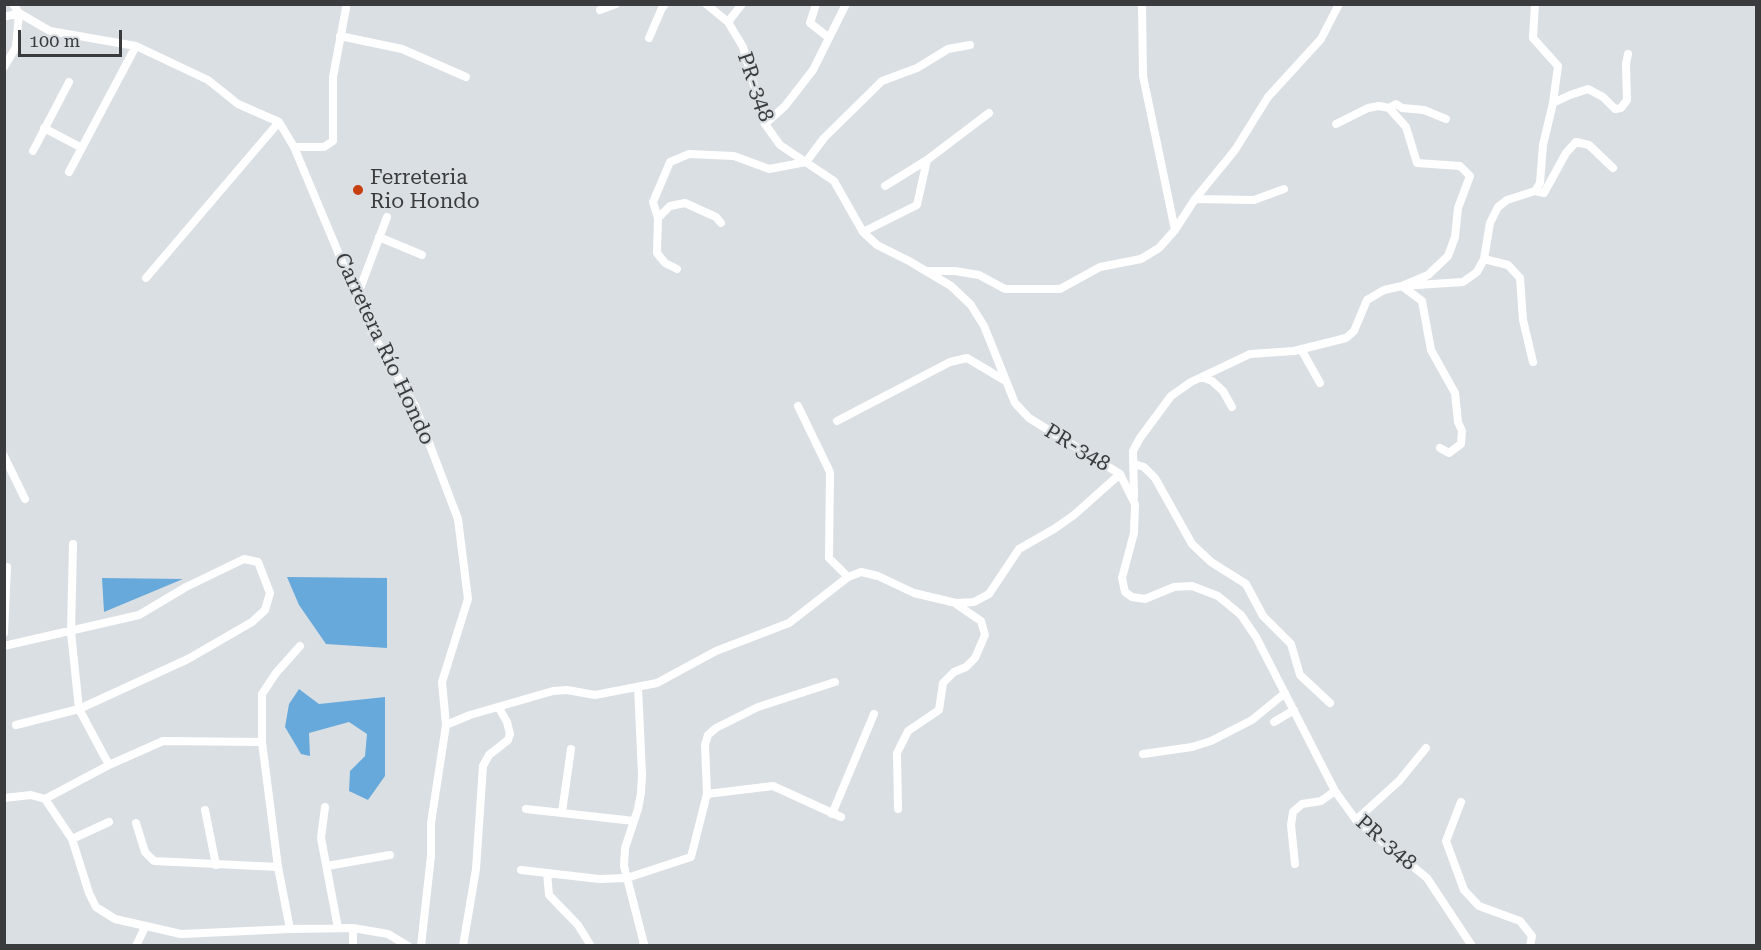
<!DOCTYPE html>
<html>
<head>
<meta charset="utf-8">
<style>
  body { margin:0 }
  #map { position:relative; width:1761px; height:950px; overflow:hidden; background:#dadfe3; font-family:"Roboto Serif",serif }
  canvas { display:block }
  .frame { position:absolute; inset:0; border:6px solid #393b3d; pointer-events:none }
  .scale { position:absolute; left:18px; top:30px; width:104px; height:27px; box-sizing:border-box; border:3px solid #393b3d; border-top:0; padding-left:8px; font-size:18px; line-height:21px; white-space:nowrap; color:#393b3d; -webkit-text-stroke:4px #dadfe3; paint-order:stroke }
</style>
</head>
<body>
<div id="map">
<canvas width="1761" height="950"></canvas>
<div class="frame"></div>
<div class="scale">100 m</div>
</div>
<script>
const g = document.querySelector('canvas').getContext('2d');
g.lineJoin = 'round';
function fillPath(path, color) {
  g.fillStyle = color;
  g.fill(path, 'evenodd');
}
function shape(rows) {
  const path = new Path2D();
  for (const r of rows) {
    path.moveTo(r[0], r[1]);
    for (let i = 2; i < r.length; i += 2) path.lineTo(r[i], r[i + 1]);
  }
  return path;
}
function strokePath(path, color, width, dash) {
  g.strokeStyle = color;
  g.lineWidth = width;
  g.lineCap = dash ? 'butt' : 'round';
  g.setLineDash(dash || []);
  g.stroke(path);
}
function write(font, color, halo, rows, align = 'center') {
  g.font = font + ' "Roboto Serif",serif';
  g.lineWidth = 4.5;
  g.setLineDash([]);
  g.textBaseline = 'middle';
  g.strokeStyle = halo;
  g.fillStyle = color;
  for (const [text, x, y, turn = 0] of rows) {
    g.save();
    g.translate(x, y);
    g.rotate((+turn || 0) * Math.PI / 180);
    g.textAlign = isNaN(turn) ? turn : align;
    if (halo) g.strokeText(text, 0, 0);
    g.fillText(text, 0, 0);
    g.restore();
  }
}
fillPath(shape([
  [287,577,387,578,387,648,326,644,299,605],
  [102,578,183,579,104,612],
  [299,689,319,704,385,697,385,776,368,800,349,791,350,771,365,756,367,734,349,722,309,733,310,756,301,754,285,727,289,704]
]), '#68a9db');
strokePath(shape([
  [13,4,19,13,50,31,136,46,208,80,238,104,279,122,294,147,372,333,415,406,458,519,468,599,442,682,446,725,431,823,431,856,421,946],
  [706,4,728,22,743,47,765,124,780,145,834,181,863,232,877,245,909,261,951,286,971,305,984,326,1015,403,1029,418,1120,474,1135,504,1134,533,1122,578,1125,592,1132,597,1145,599,1174,587,1192,586,1218,596,1241,615,1256,637,1335,791,1356,820,1427,878,1472,946],
  [816,4,810,23,828,37],
  [1142,4,1143,76,1175,230],
  [600,10,616,4],
  [4,17,19,13,16,47,4,67],
  [728,22,742,4],
  [340,36,402,49,466,77],
  [649,38,662,8,665,4],
  [1553,103,1570,95,1588,89,1603,97,1615,109,1621,108,1627,100,1626,64,1628,54],
  [1389,108,1406,127,1417,163,1460,166,1470,176,1458,208,1455,237,1448,256,1428,275,1402,286,1422,301,1431,350,1455,393,1458,422,1462,431,1461,444,1449,453,1440,448],
  [765,124,785,106,813,70,846,4],
  [1336,124,1368,108,1379,106,1389,108,1396,104,1402,108,1424,110,1446,119],
  [44,128,82,148],
  [294,147,324,147,333,141,333,77,346,8],
  [33,151,69,82],
  [69,172,136,46],
  [885,186,927,160],
  [1535,191,1544,193,1566,153,1576,142,1589,145,1613,168],
  [1195,199,1254,200,1284,189],
  [658,218,670,206,685,203,716,217,721,223],
  [863,232,917,205,927,160,989,113],
  [379,237,422,255],
  [1484,259,1508,265,1520,278,1523,320,1533,362],
  [677,269,665,263,657,253,658,218,653,202,670,162,689,154,734,156,769,169,806,162,824,138,882,81,917,68,948,49,970,45],
  [927,271,955,271,979,275,1005,289,1060,289,1100,267,1141,259,1159,248,1175,230,1195,199,1235,150,1268,97,1321,39,1339,4],
  [146,278,279,122],
  [356,299,387,217],
  [1301,349,1320,383],
  [1202,377,1212,381,1223,391,1232,407],
  [798,406,830,472,829,558,848,577],
  [837,421,950,362,967,358,1004,380],
  [4,456,25,499],
  [1134,464,1144,467,1155,478,1192,544,1211,562,1246,584,1263,616,1291,644,1300,675,1330,703],
  [1134,497,1133,451,1140,438,1171,396,1191,382,1250,354,1294,351,1346,338,1354,331,1367,300,1384,290,1402,286,1463,282,1477,272,1484,259,1490,223,1498,207,1507,200,1535,191,1540,183,1543,145,1553,103,1558,66,1533,38,1535,4],
  [73,544,71,632,79,709,109,765],
  [4,633,7,567],
  [4,646,139,615,186,587,244,559,258,562,270,593,265,610,252,622,188,659,79,709,16,725],
  [638,687,642,774,641,793,638,809,625,848,624,866,644,944,642,946],
  [1274,722,1294,710],
  [446,725,470,715,553,691,567,690,595,695,657,683,716,651,789,623,848,577,861,572,878,576,914,593,956,603,974,602,989,594,1019,549,1054,529,1074,515,1120,474],
  [1143,754,1192,747,1211,741,1252,720,1285,693],
  [707,794,773,786,841,817],
  [4,798,31,795,45,799,72,839,89,893,96,907,115,919,181,934,290,929,353,928,388,934,408,946],
  [45,799,109,765,163,741,262,742],
  [1461,802,1446,841,1464,890,1479,906,1520,921,1532,936,1530,946],
  [325,807,321,838,338,928],
  [526,809,634,821],
  [898,809,897,753,908,731,939,710,943,683,954,672,966,667,975,658,985,635,981,621,956,604],
  [205,810,216,865],
  [562,812,571,749],
  [832,814,874,714],
  [1356,820,1399,781,1426,748],
  [136,823,145,852,154,861,278,867],
  [72,839,109,822],
  [1295,864,1291,825,1293,812,1302,804,1321,801,1335,791],
  [327,866,390,855],
  [521,870,599,879,627,878,691,857,707,794,705,745,708,735,716,728,758,707,835,682],
  [547,873,549,895,578,925,591,946],
  [290,929,278,867,262,742,262,694,276,673,300,646],
  [136,946,145,927],
  [353,946,353,928],
  [463,946,476,869,483,766,489,755,508,740,510,734,507,722,499,708]
]), '#fff', 8);
for (const [x, y, r, color] of [
  [358,190,6,"#c73f11"]
]) {
  const dot = new Path2D();
  dot.arc(x, y, r, 0, 2 * Math.PI);
  g.fillStyle = color;
  g.fill(dot);
  strokePath(dot, '#dadfe3', 2);
}
write('21px', '#393b3d', '#dadfe3', [
  ["PR-348",755,87,71],
  ["Carretera Río Hondo",384,349,65],
  ["PR-348",1077,448,31],
  ["PR-348",1386,843,41]
]);
write('21px', '#393b3d', '#dadfe3', [
  ["Ferreteria",370,178],
  ["Rio Hondo",370,202]
], 'left');
</script>
</body>
</html>
